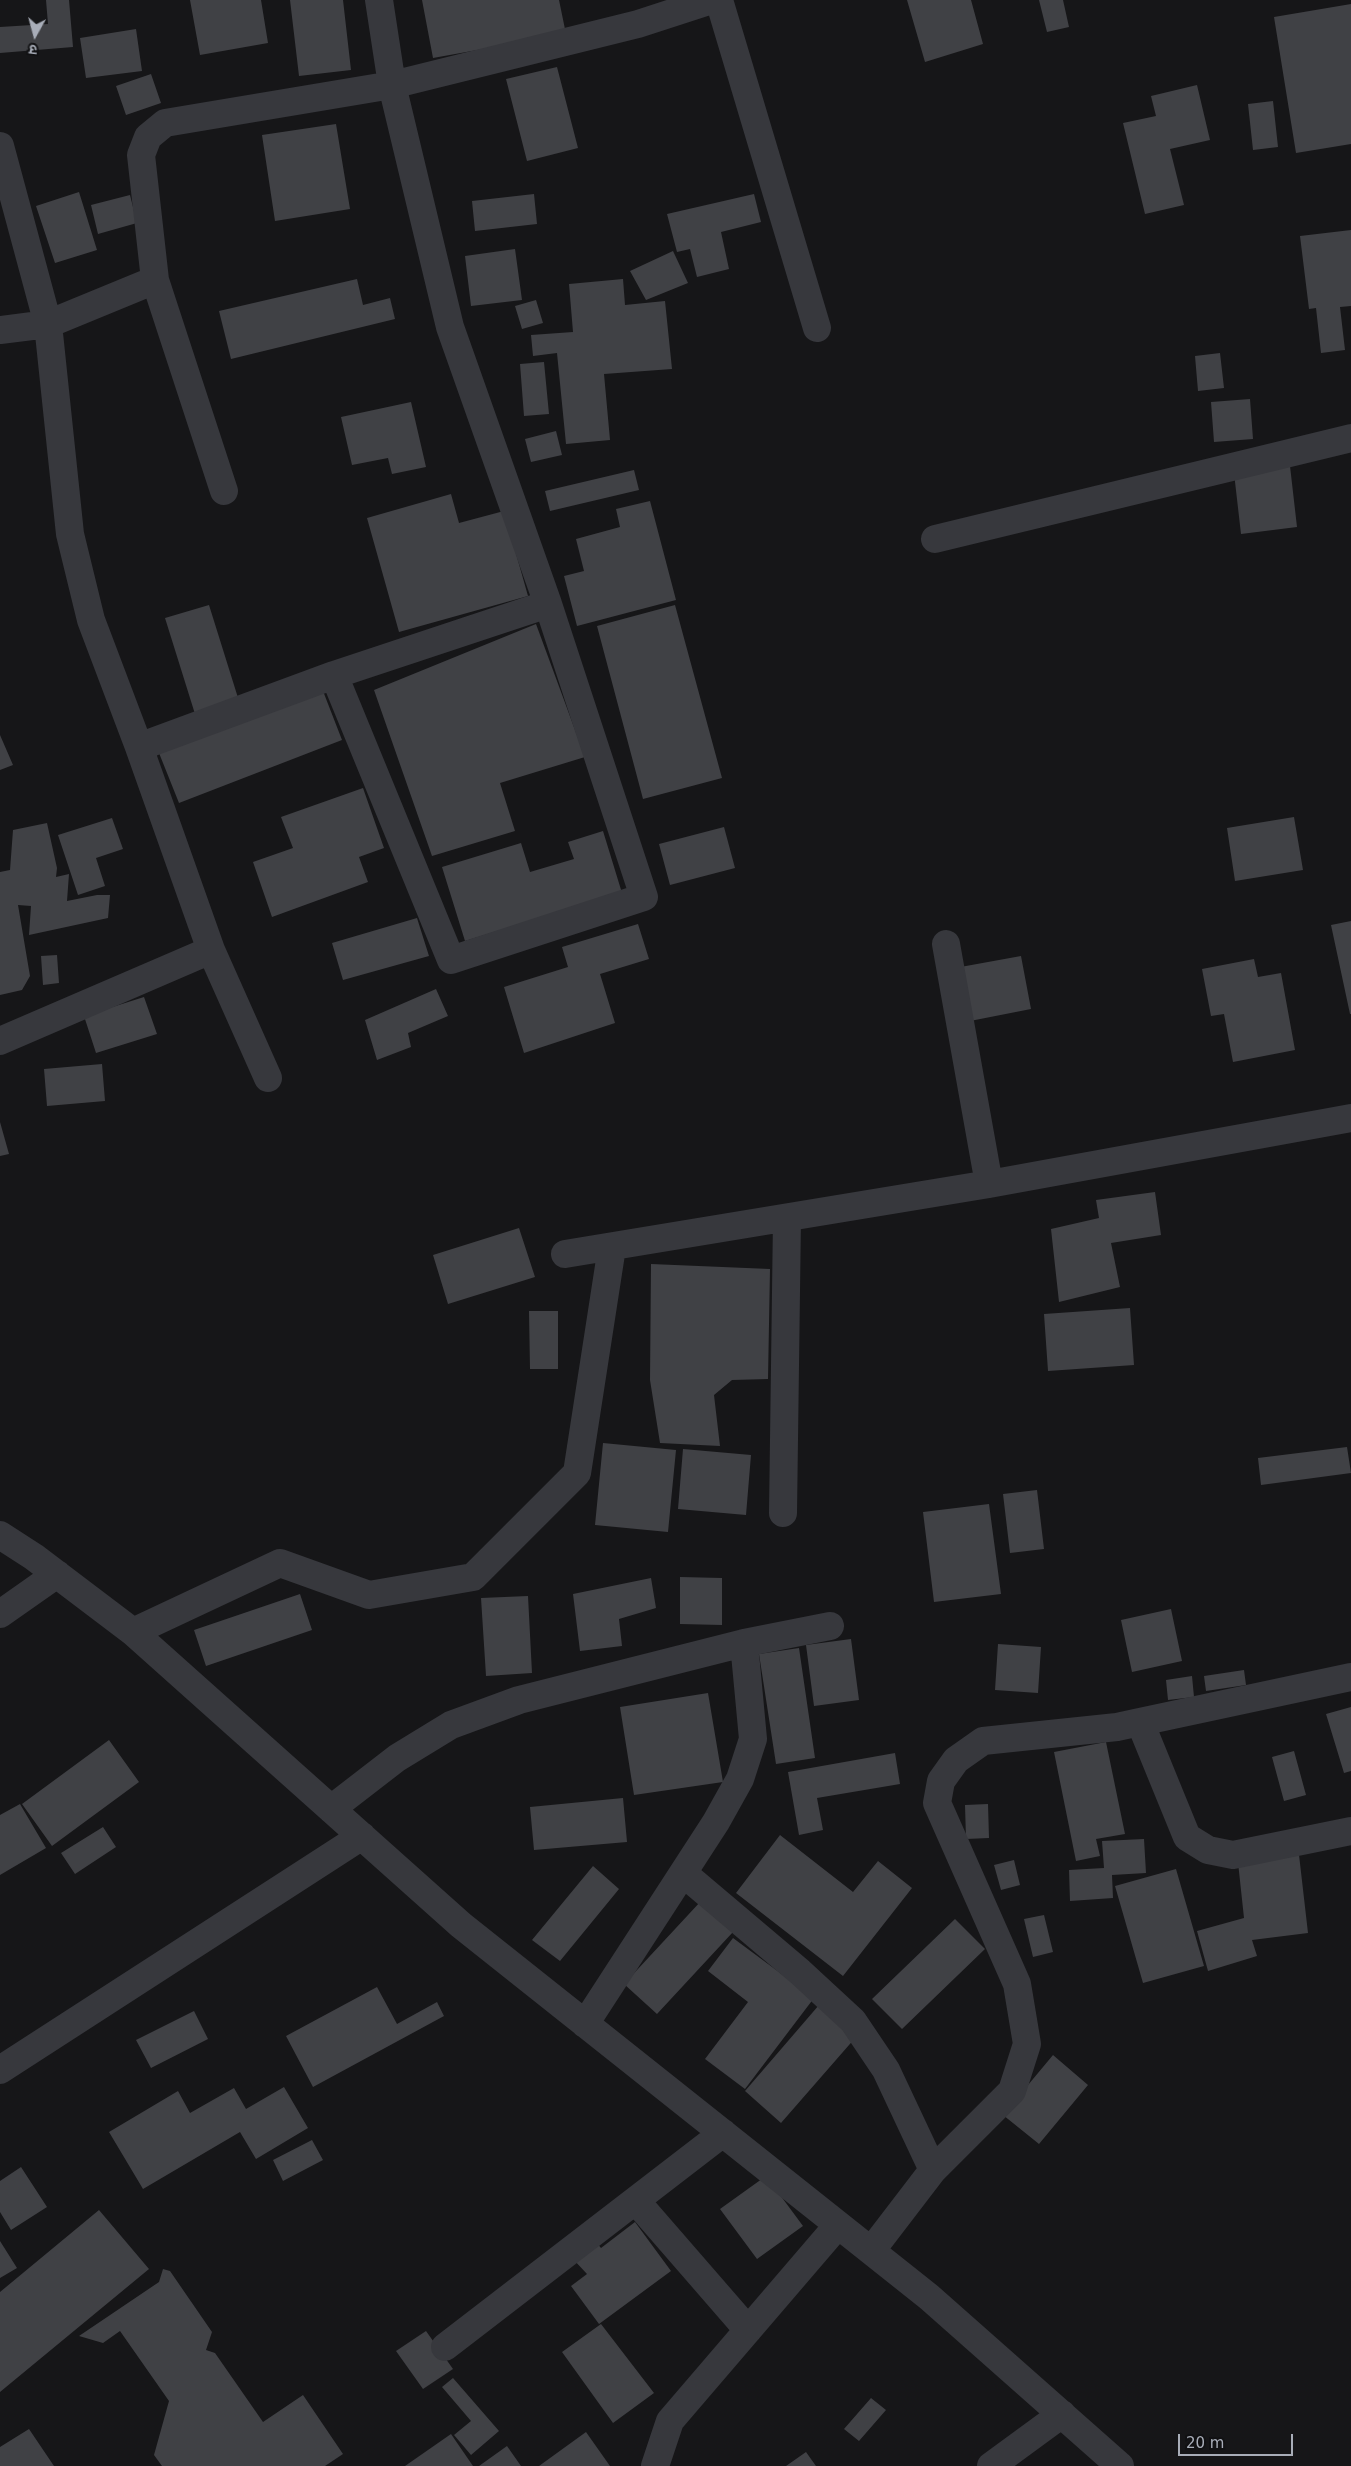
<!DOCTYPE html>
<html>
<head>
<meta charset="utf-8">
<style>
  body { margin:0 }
  #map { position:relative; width:1351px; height:2466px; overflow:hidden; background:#161618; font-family:"DejaVu Sans","Noto Sans Devanagari",sans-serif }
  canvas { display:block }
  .north { position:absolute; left:10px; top:10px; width:50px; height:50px; -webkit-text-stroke:4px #111113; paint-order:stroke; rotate:187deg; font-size:14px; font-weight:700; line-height:20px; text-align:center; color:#a8adb8 }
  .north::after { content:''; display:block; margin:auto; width:18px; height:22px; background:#a8adb8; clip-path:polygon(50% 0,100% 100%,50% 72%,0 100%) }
  .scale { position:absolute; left:1178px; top:2434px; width:115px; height:22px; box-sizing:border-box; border:2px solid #a8adb8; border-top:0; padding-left:6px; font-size:15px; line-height:18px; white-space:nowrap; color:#a8adb8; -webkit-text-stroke:4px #111113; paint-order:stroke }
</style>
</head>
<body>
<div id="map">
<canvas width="1351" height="2466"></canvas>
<div class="north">उ</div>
<div class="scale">20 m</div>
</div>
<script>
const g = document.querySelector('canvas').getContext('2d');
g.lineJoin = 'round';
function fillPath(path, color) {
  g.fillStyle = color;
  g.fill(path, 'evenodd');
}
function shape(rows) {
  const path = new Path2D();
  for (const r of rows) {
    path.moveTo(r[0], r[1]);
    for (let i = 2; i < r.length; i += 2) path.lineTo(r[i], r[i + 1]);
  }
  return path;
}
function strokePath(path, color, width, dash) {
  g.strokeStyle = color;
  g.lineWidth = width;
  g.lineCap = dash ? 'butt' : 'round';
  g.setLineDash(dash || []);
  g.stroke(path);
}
fillPath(shape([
  [46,0,69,0,73,47,0,53,0,27,48,24],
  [190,0,261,0,268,43,200,55],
  [290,0,343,0,351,70,299,76],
  [422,0,559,0,566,34,433,58],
  [907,0,971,0,983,44,925,62],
  [1039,0,1063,0,1069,27,1047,32],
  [1351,4,1351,144,1296,153,1274,17],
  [136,29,142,71,86,78,80,38],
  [557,67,578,148,527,161,506,79],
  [151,74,161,103,126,115,116,86],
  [1197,85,1210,140,1170,149,1184,205,1145,214,1123,123,1156,116,1151,96],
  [1273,101,1278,147,1253,150,1248,104],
  [336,124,350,209,275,221,262,135],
  [79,192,97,250,55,263,36,206],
  [534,194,537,224,475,231,472,201],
  [754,194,761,222,721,232,729,269,697,277,690,249,677,252,667,214],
  [130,195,137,223,98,234,91,205],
  [1351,230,1351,306,1340,307,1345,350,1321,353,1316,308,1309,309,1300,236],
  [515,249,522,300,471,306,465,256],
  [673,251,688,283,646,300,630,271],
  [357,279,363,305,390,298,395,319,231,359,219,311],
  [623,279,625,305,665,301,672,369,604,374,610,440,566,444,557,353,533,356,531,335,573,332,569,284],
  [536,300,543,323,522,329,515,306],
  [1220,353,1224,388,1198,391,1195,356],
  [544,362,549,414,524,416,520,364],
  [1250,399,1253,439,1214,442,1211,402],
  [411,402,426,467,392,474,388,458,352,465,341,417],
  [556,431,562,455,531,462,525,439],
  [1290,466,1297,527,1241,534,1234,473],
  [634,470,639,490,550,511,545,491],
  [451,494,459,523,504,511,528,596,399,632,367,518],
  [650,501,676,600,577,626,564,576,584,571,576,539,620,527,616,509],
  [209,605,239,701,195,714,165,618],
  [675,605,722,778,643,799,597,626],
  [536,624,585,757,500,783,515,831,432,856,374,690],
  [323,691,342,740,179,803,159,753],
  [0,735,13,765,0,770],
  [363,788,384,848,359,857,368,882,272,917,253,862,293,848,281,817],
  [1294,817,1303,870,1235,881,1227,828],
  [112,818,123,849,96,858,105,886,78,895,58,835],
  [47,823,57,868,56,877,69,874,67,901,97,895,110,895,108,918,29,935,31,906,18,905,30,976,22,990,0,995,0,872,10,870,13,830],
  [724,827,735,868,670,885,659,844],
  [603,831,622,893,465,941,442,867,521,843,530,872,574,859,568,842],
  [417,918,429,956,343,980,332,943],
  [1351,921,1351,1014,1350,1014,1331,925],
  [638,924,649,959,600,974,615,1023,524,1053,504,987,568,967,562,947],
  [57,955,59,983,43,985,41,956],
  [1021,956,1031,1009,965,1022,955,968],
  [1254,959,1258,977,1281,973,1295,1050,1233,1062,1224,1014,1211,1016,1202,969],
  [436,989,448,1016,408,1033,411,1047,377,1060,365,1020],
  [144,997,157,1034,96,1053,84,1016],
  [102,1064,105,1101,47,1106,44,1069],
  [0,1122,9,1154,0,1156],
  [1155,1192,1161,1235,1111,1243,1120,1287,1059,1302,1051,1229,1099,1218,1096,1200],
  [519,1228,535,1277,448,1304,433,1255],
  [651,1264,770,1269,768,1379,732,1380,714,1395,720,1446,660,1443,650,1380],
  [1130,1308,1134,1365,1048,1371,1044,1314],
  [529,1311,558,1311,558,1369,530,1369],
  [603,1443,676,1450,668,1532,595,1525],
  [1347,1447,1351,1473,1261,1485,1258,1458],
  [683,1449,751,1455,746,1515,678,1509],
  [1037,1490,1044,1549,1010,1553,1003,1494],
  [989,1504,1001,1594,934,1602,923,1512],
  [680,1577,722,1578,722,1625,680,1624],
  [651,1578,656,1608,619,1619,622,1646,580,1651,573,1594],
  [300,1594,312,1630,206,1666,194,1630],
  [528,1596,532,1673,486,1676,481,1598],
  [1171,1609,1182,1661,1132,1672,1121,1620],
  [851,1639,859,1700,814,1706,806,1645],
  [998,1644,1041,1647,1038,1693,995,1690],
  [799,1648,815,1758,776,1764,759,1654],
  [1244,1670,1246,1685,1206,1691,1204,1676],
  [1192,1676,1194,1697,1168,1700,1166,1680],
  [708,1693,723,1782,634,1795,620,1707],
  [1351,1707,1351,1771,1344,1773,1326,1714],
  [109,1740,139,1782,52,1846,22,1804],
  [1106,1742,1125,1834,1096,1839,1100,1856,1076,1861,1054,1752],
  [1294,1751,1306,1795,1284,1801,1272,1757],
  [895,1753,900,1784,817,1798,823,1830,799,1835,788,1772],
  [623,1798,627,1842,534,1850,530,1807],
  [20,1804,46,1848,0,1875,0,1815],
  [988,1804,989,1838,966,1839,965,1805],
  [103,1827,116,1847,75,1874,61,1853],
  [780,1835,853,1892,878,1861,912,1888,843,1976,736,1893],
  [1144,1839,1146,1873,1112,1875,1113,1898,1070,1901,1069,1870,1104,1868,1102,1841],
  [1298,1846,1308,1933,1252,1940,1257,1956,1208,1971,1197,1931,1244,1918,1237,1853],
  [1014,1860,1020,1885,1001,1890,994,1865],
  [593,1866,619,1889,560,1961,532,1940],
  [1176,1869,1204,1966,1143,1983,1115,1886],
  [701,1901,733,1932,657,2014,624,1984],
  [1044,1915,1053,1952,1033,1957,1024,1919],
  [955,1919,985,1949,902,2029,872,1999],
  [733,1938,814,1998,745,2089,705,2059,748,2002,708,1971],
  [377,1987,397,2024,437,2002,444,2016,313,2087,286,2036],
  [819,2005,856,2037,781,2123,745,2091],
  [194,2011,208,2039,151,2068,136,2040],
  [1053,2055,1088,2085,1039,2144,1003,2115],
  [284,2087,308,2128,256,2159,240,2132,143,2189,109,2132,178,2091,190,2113,234,2088,246,2109],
  [312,2140,323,2160,283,2181,273,2160],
  [21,2167,47,2207,11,2230,0,2212,0,2181],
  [766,2176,803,2226,757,2259,720,2209],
  [99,2210,149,2269,0,2392,0,2292],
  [635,2222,671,2271,599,2324,571,2286,587,2274,573,2259,595,2241,601,2248],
  [0,2241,17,2268,0,2278],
  [163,2269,170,2271,212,2332,206,2350,215,2353,263,2422,303,2395,343,2454,325,2466,162,2466,154,2455,169,2401,120,2331,103,2343,79,2336,159,2282],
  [601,2324,654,2393,613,2423,562,2352],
  [426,2331,453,2369,423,2389,396,2351],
  [453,2378,499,2431,471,2455,454,2435,471,2421,442,2387],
  [871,2398,886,2410,859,2441,844,2429],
  [29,2429,54,2466,0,2466,0,2447],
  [586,2432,610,2466,539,2466],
  [451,2434,473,2466,405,2466],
  [507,2446,521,2466,479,2466],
  [806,2452,816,2466,786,2466]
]), '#404145');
strokePath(shape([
  [379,0,392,85,450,327,548,604,644,897,451,960,334,675,548,604],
  [719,0,817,328],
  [0,146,48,324,0,330],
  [155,280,48,324,70,534,91,620,139,747,334,675],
  [224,491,155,280,141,155,148,137,165,123,392,85,638,24,712,0],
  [935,539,1351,438],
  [946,944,989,1184],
  [211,950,268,1078],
  [0,1041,211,950,139,747],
  [565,1254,989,1184,1351,1118],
  [783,1513,787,1218],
  [0,1535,34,1557,133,1632,280,1563,369,1595,473,1577,577,1473,612,1247],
  [0,1614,57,1574],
  [133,1632,461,1925,929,2297,1120,2466],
  [1140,1722,1351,1677],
  [331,1809,397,1758,451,1725,519,1700,744,1643,830,1626],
  [683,1873,800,1972,853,2021,886,2070,933,2170],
  [585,2024,716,1822,740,1779,753,1739,744,1643],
  [0,2070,362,1836],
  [636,2201,748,2330],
  [871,2251,933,2170,1012,2091,1027,2044,1017,1984,937,1803,941,1781,956,1760,983,1741,1117,1727,1140,1722,1187,1837,1208,1850,1233,1855,1351,1831],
  [445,2347,723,2133],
  [655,2466,670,2421,838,2225],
  [991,2466,1062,2414]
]), '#37383d', 28);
</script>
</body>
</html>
